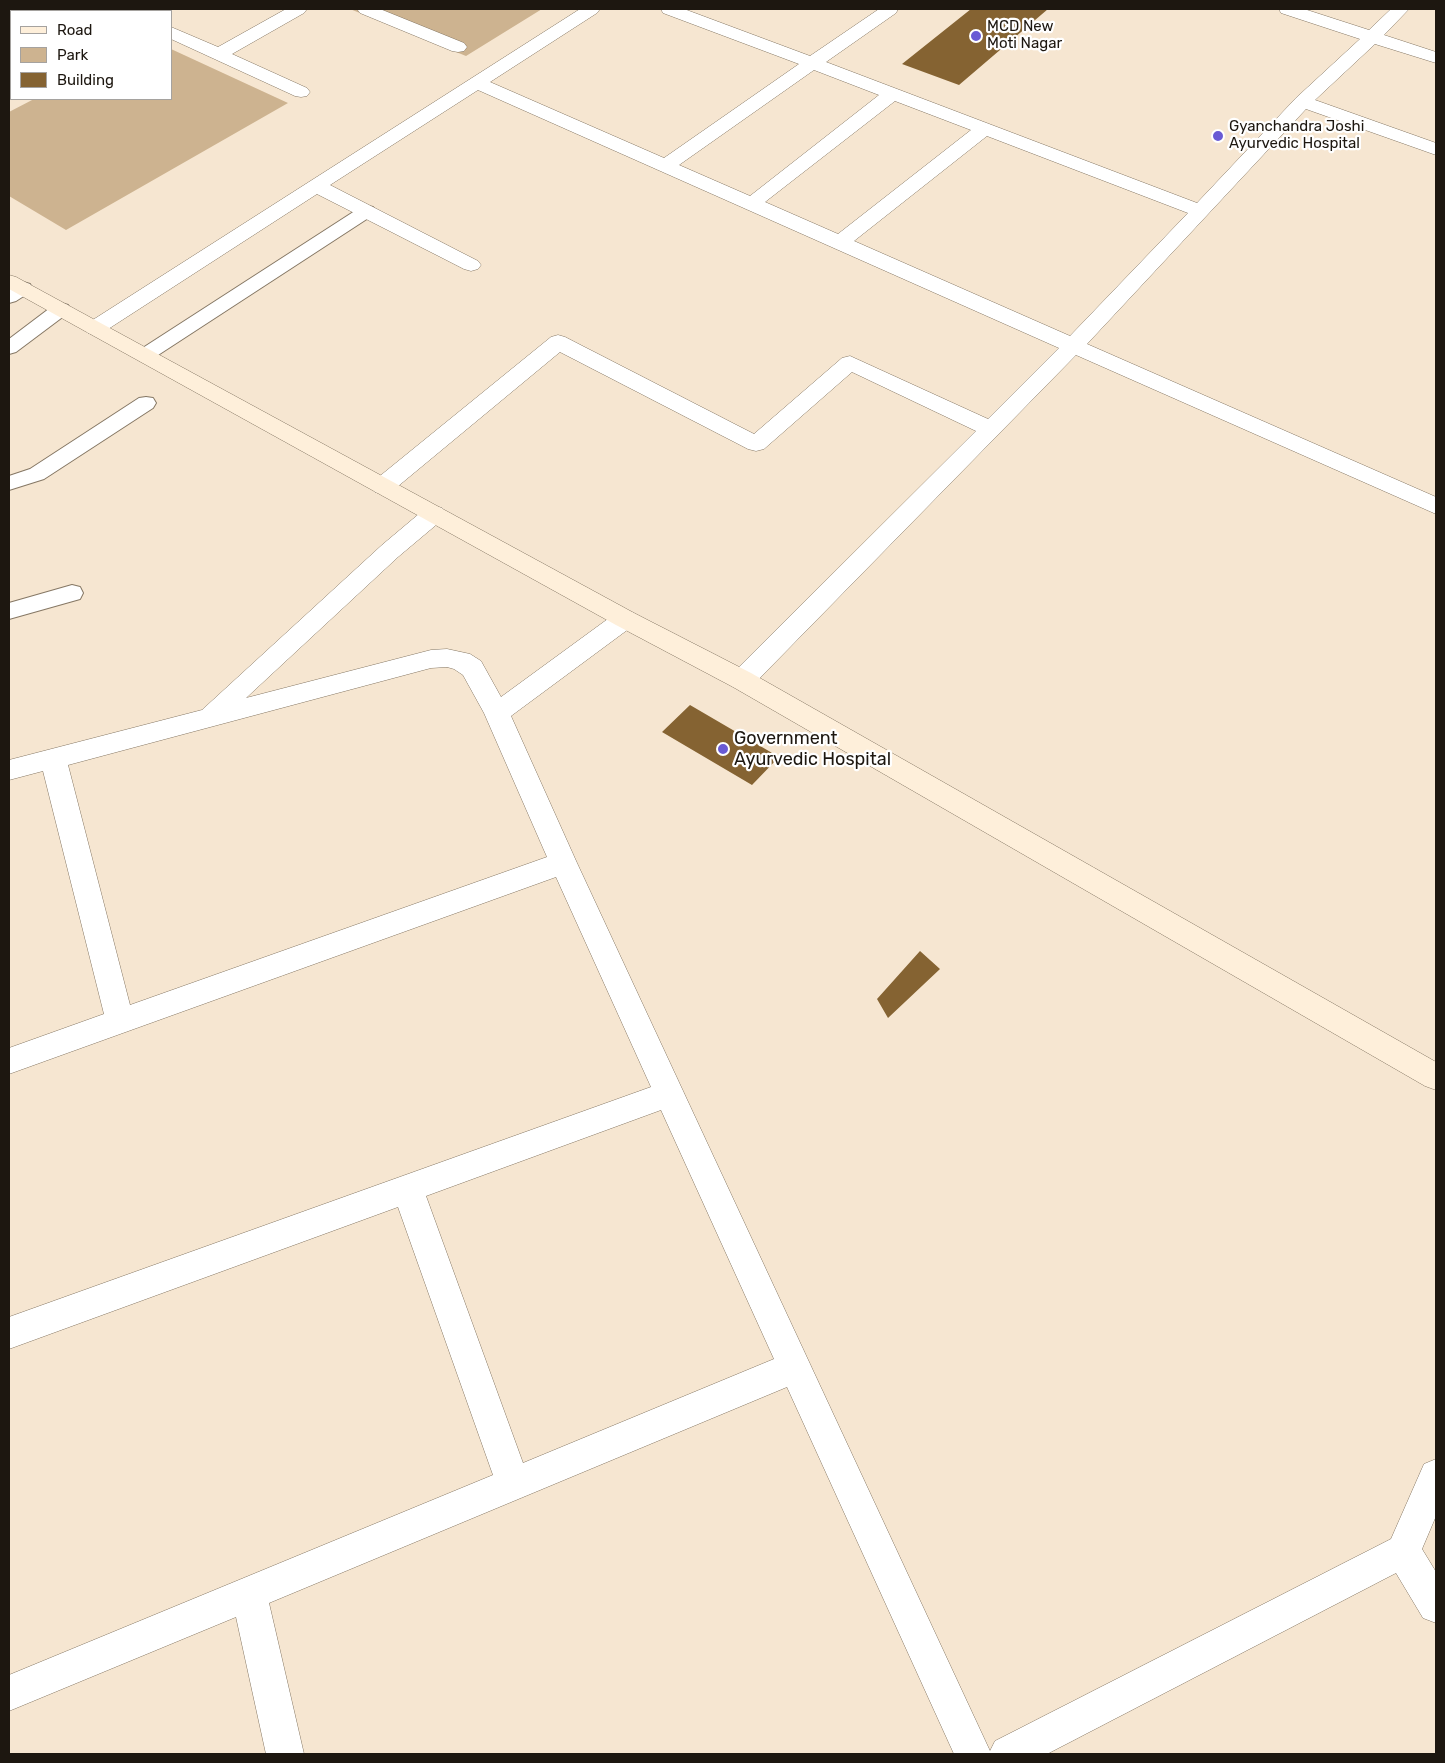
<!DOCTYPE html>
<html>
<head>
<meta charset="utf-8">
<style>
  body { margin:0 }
  #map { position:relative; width:1445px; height:1763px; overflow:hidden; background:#f6e6d1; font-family:Rubik,sans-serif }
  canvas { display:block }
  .frame { position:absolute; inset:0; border:10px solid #1d1710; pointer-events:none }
  .legend { position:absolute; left:10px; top:10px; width:162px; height:90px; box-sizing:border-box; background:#fff; border:1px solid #a5a29f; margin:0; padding:6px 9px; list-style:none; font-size:15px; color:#1d1710 }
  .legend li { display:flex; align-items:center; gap:10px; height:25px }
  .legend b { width:25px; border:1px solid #a5a29f }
</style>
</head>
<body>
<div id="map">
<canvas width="1445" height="1763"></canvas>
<div class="frame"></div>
<ul class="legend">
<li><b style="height:6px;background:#feefda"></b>Road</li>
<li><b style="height:14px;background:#cdb390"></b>Park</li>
<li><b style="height:14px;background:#856332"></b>Building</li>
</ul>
</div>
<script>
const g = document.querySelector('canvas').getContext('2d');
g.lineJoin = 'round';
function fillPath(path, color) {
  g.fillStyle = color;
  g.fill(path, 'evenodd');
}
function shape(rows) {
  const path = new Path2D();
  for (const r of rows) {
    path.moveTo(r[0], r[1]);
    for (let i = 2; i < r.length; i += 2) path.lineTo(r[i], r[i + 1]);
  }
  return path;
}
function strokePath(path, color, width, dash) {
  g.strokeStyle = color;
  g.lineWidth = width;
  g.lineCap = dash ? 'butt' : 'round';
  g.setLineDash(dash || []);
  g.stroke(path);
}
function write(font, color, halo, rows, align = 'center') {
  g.font = font + ' Rubik,sans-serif';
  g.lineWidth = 4.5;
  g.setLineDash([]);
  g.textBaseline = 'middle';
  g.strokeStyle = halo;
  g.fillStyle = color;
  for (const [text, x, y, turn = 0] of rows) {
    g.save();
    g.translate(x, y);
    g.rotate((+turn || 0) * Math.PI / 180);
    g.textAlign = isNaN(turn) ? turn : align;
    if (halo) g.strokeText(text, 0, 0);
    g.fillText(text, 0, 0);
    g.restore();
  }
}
fillPath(shape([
  [350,9,542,9,466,56],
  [171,49,288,103,66,230,9,196,9,112,34,99,171,99]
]), '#cdb390');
fillPath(shape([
  [971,9,1048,9,959,85,902,64],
  [690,705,779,757,752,785,662,732],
  [920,951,940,969,888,1018,877,999]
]), '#856332');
const lane = shape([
  [367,206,373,207,376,211,373,215,152,359,145,361,138,359,135,355,138,351,361,207,367,206],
  [23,282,30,284,32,288,30,292,16,301,9,303,9,289,23,282],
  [61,303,68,305,70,309,68,313,16,352,9,354,9,339,54,305,61,303],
  [146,397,153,398,156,403,153,408,44,479,9,490,9,476,30,469,139,398,146,397],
  [72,585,80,587,83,593,80,599,9,619,9,603,72,585]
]);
const street = shape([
  [27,9,48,9,46,11,26,11,27,9],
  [286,9,307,9,304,13,232,54,307,88,310,92,307,96,301,97,295,96,171,39,171,27,218,47,286,9],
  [357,9,380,9,464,43,467,47,464,51,458,52,452,51,360,13,357,9],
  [580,9,600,9,597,13,490,82,664,158,799,64,663,13,661,9,684,9,810,56,879,9,898,9,896,13,826,62,1197,203,1296,98,1360,39,1281,13,1279,9,1304,9,1369,30,1391,9,1409,9,1384,35,1436,52,1436,63,1375,44,1315,100,1436,143,1436,155,1306,109,1087,344,1436,497,1436,514,1076,355,751,687,742,689,733,687,729,680,733,673,976,431,852,372,764,449,756,451,748,449,560,352,391,492,383,494,375,492,372,486,375,480,551,337,558,335,565,337,754,434,842,358,850,356,988,419,1059,348,478,90,330,185,478,261,481,265,478,269,471,271,464,269,317,194,102,333,95,335,88,333,84,328,88,323,580,9],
  [814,70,879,95,750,196,679,165,814,70],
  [895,101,971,130,838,234,765,202,895,101],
  [987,136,1188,213,1070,336,854,241,987,136],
  [9,17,11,17,11,29,9,29,9,17],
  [434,506,442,508,446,514,442,520,398,557,246,698,431,650,447,649,470,654,481,661,501,697,616,613,625,610,634,613,637,619,634,625,511,716,577,863,990,1751,995,1741,1391,1539,1424,1464,1436,1459,1436,1516,1422,1549,1436,1572,1436,1623,1423,1618,1396,1573,1047,1754,954,1754,787,1387,269,1603,304,1754,266,1754,236,1617,9,1711,9,1675,493,1475,398,1207,9,1349,9,1317,651,1087,556,877,9,1074,9,1048,104,1014,43,771,9,780,9,760,202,710,382,545,426,508,434,506],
  [447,667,454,669,463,675,484,713,547,857,130,1005,68,765,431,668,447,667],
  [661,1110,774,1359,523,1463,426,1196,661,1110]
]);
const secondary = shape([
  [9,275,16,277,634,613,751,673,1436,1062,1436,1090,1425,1086,733,687,616,625,9,289,9,275]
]);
strokePath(lane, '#857764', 2);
strokePath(street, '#857764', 1);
strokePath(secondary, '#857764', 1);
fillPath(lane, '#fff');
fillPath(street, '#fff');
fillPath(secondary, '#feefda');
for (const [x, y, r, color] of [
  [976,36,6,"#695ad4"],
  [1218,136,6,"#695ad4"],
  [723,749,6,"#695ad4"]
]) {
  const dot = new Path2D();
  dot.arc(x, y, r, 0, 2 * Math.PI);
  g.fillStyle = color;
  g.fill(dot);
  strokePath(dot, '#fff', 2);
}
write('15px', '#1d1710', '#fff', [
  ["MCD New",987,27],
  ["Moti Nagar",987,44],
  ["Gyanchandra Joshi",1229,127],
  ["Ayurvedic Hospital",1229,144]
], 'left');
write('18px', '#1d1710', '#fff', [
  ["Government",734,739],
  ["Ayurvedic Hospital",734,760]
], 'left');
</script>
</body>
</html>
